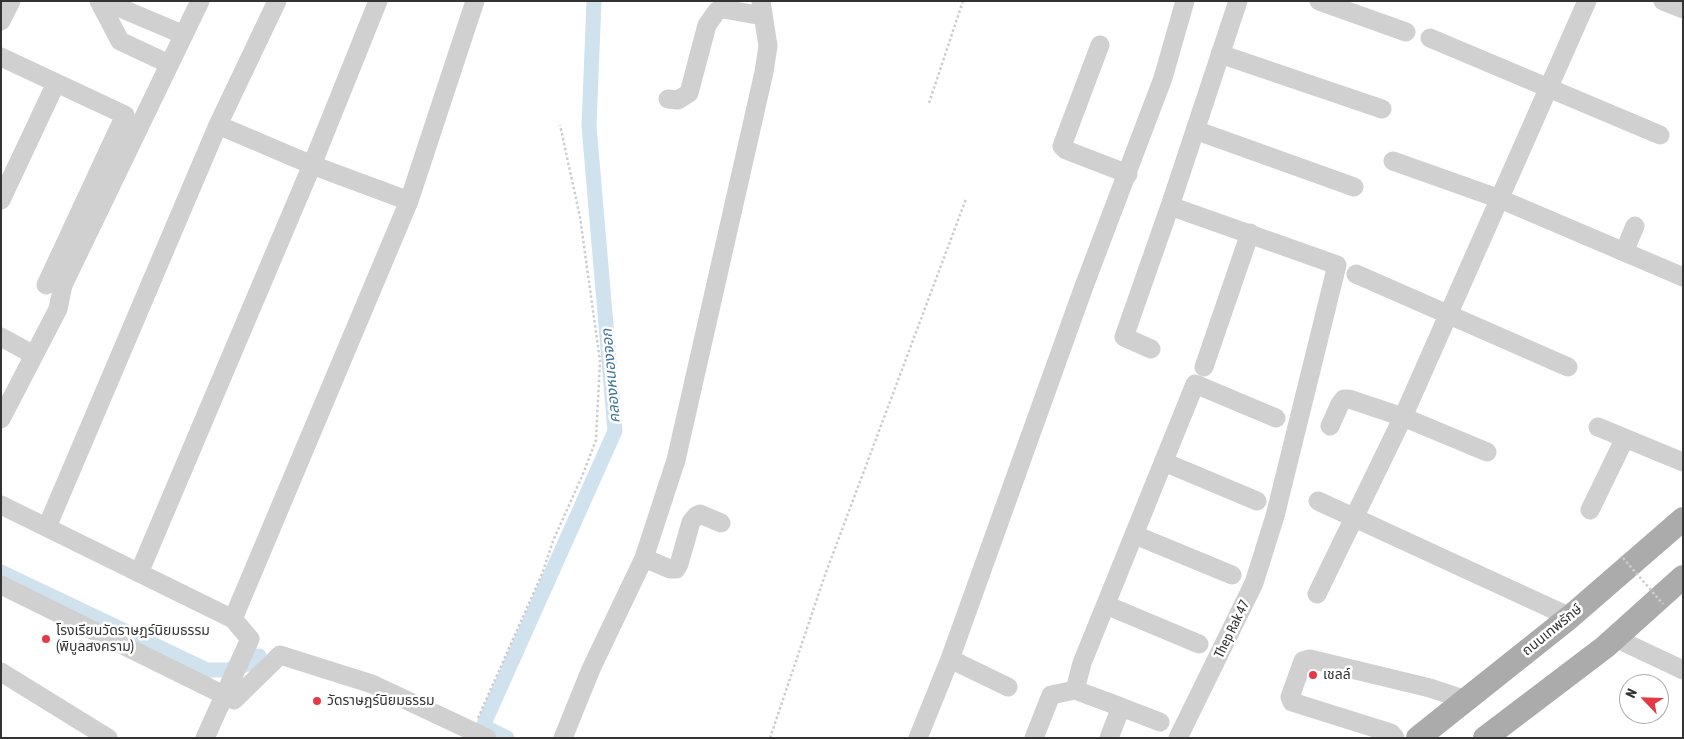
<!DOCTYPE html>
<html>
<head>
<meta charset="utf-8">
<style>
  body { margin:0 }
  #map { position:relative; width:1684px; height:739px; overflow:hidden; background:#fff; font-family:"Asap Condensed",sans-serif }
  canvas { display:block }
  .frame { position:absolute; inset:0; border:2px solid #333; pointer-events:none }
  .north { position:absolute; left:1619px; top:674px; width:50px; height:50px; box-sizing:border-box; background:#fff; border:1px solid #adadad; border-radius:50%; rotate:294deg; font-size:14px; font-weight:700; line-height:20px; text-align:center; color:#333 }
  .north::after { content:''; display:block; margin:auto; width:18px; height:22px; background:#e63946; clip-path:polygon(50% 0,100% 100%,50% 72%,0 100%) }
</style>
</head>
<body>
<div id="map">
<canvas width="1684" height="739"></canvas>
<div class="frame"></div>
<div class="north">N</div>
</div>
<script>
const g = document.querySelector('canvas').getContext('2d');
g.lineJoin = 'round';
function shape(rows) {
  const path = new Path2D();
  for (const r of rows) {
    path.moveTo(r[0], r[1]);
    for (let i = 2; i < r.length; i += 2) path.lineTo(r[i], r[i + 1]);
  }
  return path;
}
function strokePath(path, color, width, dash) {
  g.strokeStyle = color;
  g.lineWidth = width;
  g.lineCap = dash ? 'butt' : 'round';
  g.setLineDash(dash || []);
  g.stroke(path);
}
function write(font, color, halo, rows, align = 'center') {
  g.font = font + ' "Asap Condensed","Noto Sans Thai",sans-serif';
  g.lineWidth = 5;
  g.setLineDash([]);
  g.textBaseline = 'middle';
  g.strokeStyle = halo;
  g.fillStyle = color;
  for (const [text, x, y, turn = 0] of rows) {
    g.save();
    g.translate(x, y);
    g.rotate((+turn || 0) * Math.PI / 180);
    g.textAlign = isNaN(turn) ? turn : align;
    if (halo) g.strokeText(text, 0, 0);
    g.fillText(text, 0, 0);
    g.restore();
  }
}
strokePath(shape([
  [1,572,207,670,228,670,248,664,259,656],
  [507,738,483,726,615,431,589,126,594,1]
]), '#cfe2ee', 15);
strokePath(shape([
  [929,103,963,1],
  [478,718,542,574,553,541,583,474,596,440,600,361,580,217,560,125],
  [770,738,825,575,966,199]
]), '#cdcdcd', 2.5, [2.5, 2.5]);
strokePath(shape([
  [99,1,120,41,169,64],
  [104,1,184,35],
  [1319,1,1406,32],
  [1663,1,1683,9],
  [1,21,11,1],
  [1430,38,1660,135],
  [1100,45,1062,146,1066,150,1128,174],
  [1220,54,1382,109],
  [1,57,125,115,46,285],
  [668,99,678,100,689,93,707,25,717,11,723,9,763,16],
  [218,125,312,165,409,201],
  [1195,130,1354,187],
  [1393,161,1500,199,1683,277],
  [1,200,56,83],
  [1624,252,1635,226],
  [1356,274,1568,367],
  [1,337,34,355],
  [1151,349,1124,337,1170,206],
  [1204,367,1250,233],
  [1,419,58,309,63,285,200,1],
  [1330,426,1340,404,1344,399,1349,399,1403,417,1487,452],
  [1598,427,1683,462],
  [1164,462,1257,501],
  [1318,501,1570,617],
  [1,505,233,619,250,639,205,738],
  [1590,510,1625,438],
  [47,527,218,125,277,1],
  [1135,535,1232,575],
  [644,558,670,569,676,569,679,564,691,522,696,516,700,514,721,523],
  [139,573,312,165,378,1],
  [1,585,234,700,280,655,372,684,487,738],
  [1317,594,1403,417,1587,1],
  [1106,605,1199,644],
  [233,619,409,201,475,1],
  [1615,638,1683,670],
  [950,659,1008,687],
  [1,672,108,738],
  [1121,707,1160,722],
  [563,738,591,669,644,558,676,460,764,72,768,46,761,1],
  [918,738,950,659,1083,289,1163,78,1185,1],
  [1034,738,1051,695,1075,690],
  [1109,738,1121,707,1075,690,1082,663,1195,384,1276,418],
  [1178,738,1254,583,1275,516,1337,265,1170,206,1238,1],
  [1395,738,1391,733,1292,702,1290,697,1303,661,1310,659,1430,688,1466,700]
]), '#d0d0d0', 19);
strokePath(shape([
  [1418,738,1570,617,1683,519],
  [1485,738,1605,647,1683,577]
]), '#ababab', 24);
strokePath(shape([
  [1623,558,1663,604]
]), '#cdcdcd', 2.5, [2.5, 2.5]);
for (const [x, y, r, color] of [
  [46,639,5,"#e63946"],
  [1313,675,5,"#e63946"],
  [317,701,5,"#e63946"]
]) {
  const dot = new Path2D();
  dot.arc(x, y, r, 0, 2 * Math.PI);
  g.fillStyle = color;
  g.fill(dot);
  strokePath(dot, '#fff', 2);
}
write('14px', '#333', '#fff', [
  ["Thep Rak 47",1232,629,-64],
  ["ถนนเทพรักษ์",1552,630,-39]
]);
write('14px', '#333', '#fff', [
  ["โรงเรียนวัดราษฎร์นิยมธรรม",56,631],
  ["(พิบูลสงคราม)",56,647],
  ["เชลล์",1323,675],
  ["วัดราษฎร์นิยมธรรม",327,701]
], 'left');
write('italic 15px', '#3f7597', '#fff', [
  ["คลองหนองจอก",611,376,-95]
]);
</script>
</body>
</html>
